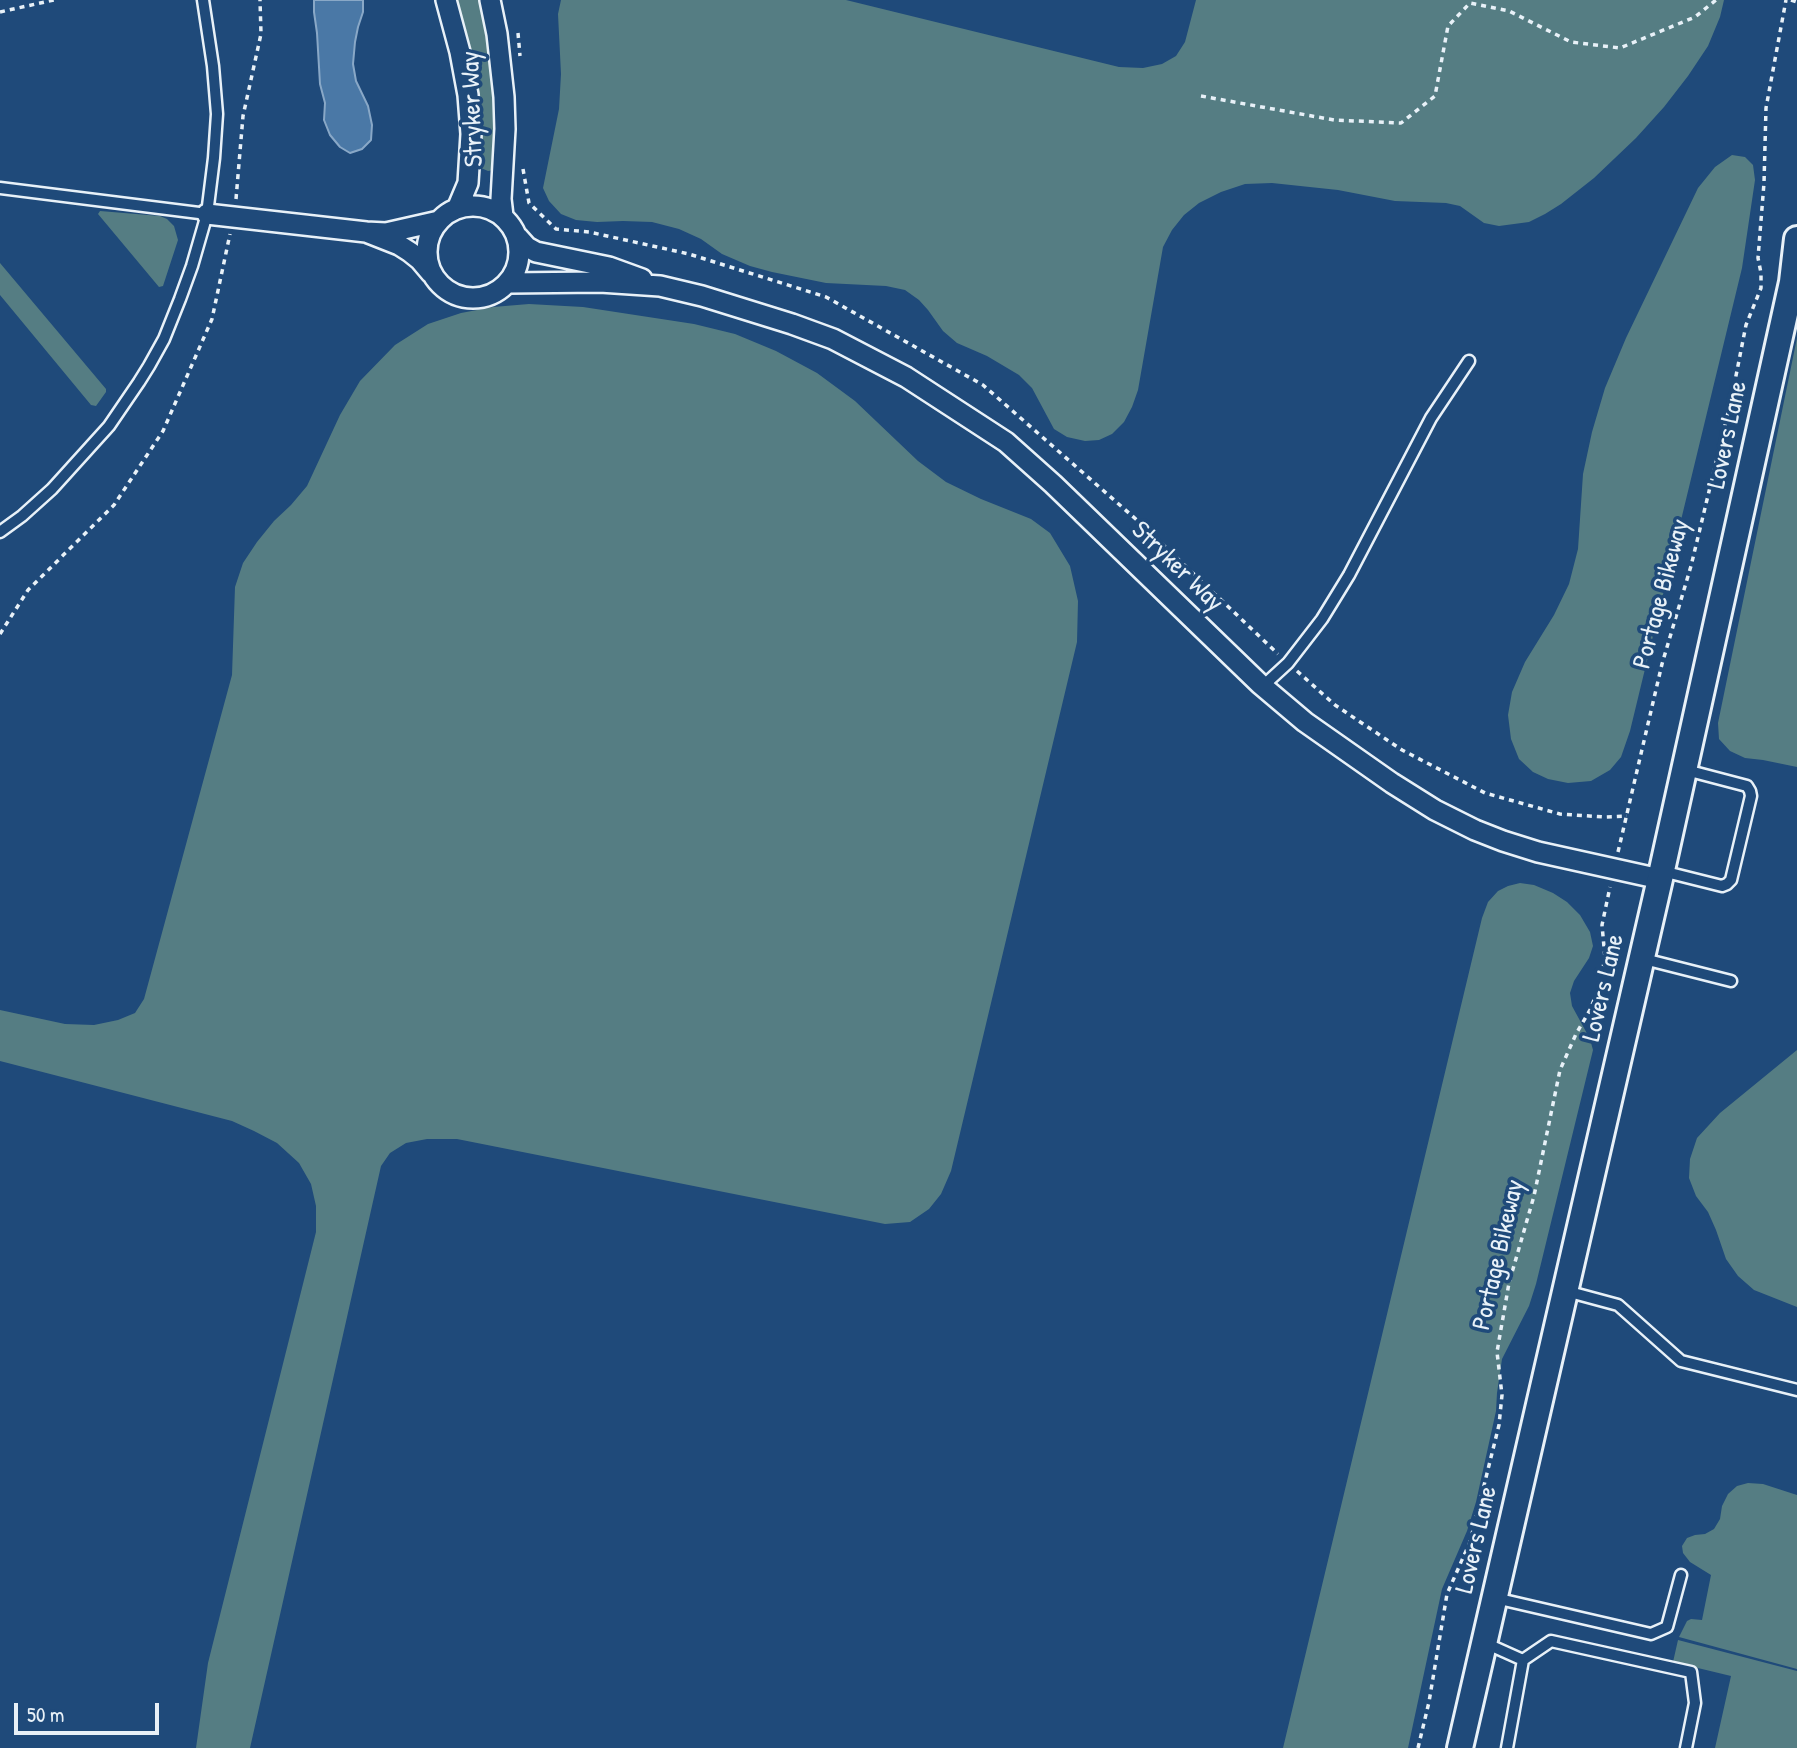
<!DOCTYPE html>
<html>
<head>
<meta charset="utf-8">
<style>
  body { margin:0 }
  #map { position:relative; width:1797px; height:1748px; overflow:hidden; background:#1f4a7a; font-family:"Patrick Hand",sans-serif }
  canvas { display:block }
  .scale { position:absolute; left:14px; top:1703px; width:145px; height:32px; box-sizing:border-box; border:4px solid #e8f1f8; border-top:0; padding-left:9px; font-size:21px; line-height:24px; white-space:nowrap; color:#e8f1f8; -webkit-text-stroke:5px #1f4a7a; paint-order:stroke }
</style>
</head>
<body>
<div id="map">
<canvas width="1797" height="1748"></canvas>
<div class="scale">50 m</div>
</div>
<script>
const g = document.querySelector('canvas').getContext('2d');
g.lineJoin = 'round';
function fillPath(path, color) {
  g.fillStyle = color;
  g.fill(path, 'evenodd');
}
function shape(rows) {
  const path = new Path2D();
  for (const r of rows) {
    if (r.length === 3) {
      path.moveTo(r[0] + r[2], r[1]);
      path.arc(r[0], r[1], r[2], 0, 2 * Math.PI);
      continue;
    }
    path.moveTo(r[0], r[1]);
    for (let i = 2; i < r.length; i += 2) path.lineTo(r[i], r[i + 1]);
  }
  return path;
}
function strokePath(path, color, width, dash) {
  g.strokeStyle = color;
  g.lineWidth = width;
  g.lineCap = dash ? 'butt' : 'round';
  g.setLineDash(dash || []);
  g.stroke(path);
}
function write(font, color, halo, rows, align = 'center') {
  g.font = font + ' "Patrick Hand",sans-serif';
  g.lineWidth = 7;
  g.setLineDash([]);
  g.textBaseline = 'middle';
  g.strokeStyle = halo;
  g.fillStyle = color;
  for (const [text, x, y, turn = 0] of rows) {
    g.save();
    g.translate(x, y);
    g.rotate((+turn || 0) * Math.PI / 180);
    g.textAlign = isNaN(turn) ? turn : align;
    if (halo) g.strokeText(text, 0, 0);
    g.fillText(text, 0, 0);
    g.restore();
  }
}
fillPath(shape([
  [454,0,481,0,490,44,496,115,494,170,488,171,481,168,482,153,477,85],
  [561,0,846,0,1119,67,1143,68,1162,64,1176,56,1185,42,1196,0,1724,0,1720,17,1708,46,1688,76,1664,107,1636,138,1594,178,1561,204,1545,214,1529,222,1499,226,1484,223,1460,206,1446,203,1395,201,1338,190,1272,183,1245,184,1221,192,1199,203,1184,215,1172,230,1163,247,1138,390,1132,407,1124,422,1112,434,1099,440,1085,441,1067,437,1054,429,1032,388,1019,375,987,356,957,343,943,331,928,310,919,300,905,290,886,286,826,283,772,272,750,266,722,254,701,239,679,229,652,222,623,221,597,222,576,220,561,214,549,201,543,188,559,109,561,74,558,14],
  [1732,155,1745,157,1753,165,1755,180,1742,268,1630,731,1621,757,1610,770,1591,781,1568,783,1548,779,1533,772,1519,759,1511,739,1508,715,1512,692,1525,662,1554,615,1569,584,1578,549,1583,474,1592,432,1605,388,1626,338,1698,188,1715,167],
  [100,211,160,216,167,219,174,226,178,240,163,286,159,287,98,214],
  [0,263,106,389,106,392,96,406,91,405,0,295],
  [529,304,583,307,694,324,735,334,776,351,817,373,855,401,918,461,946,482,981,499,1031,519,1050,533,1070,566,1078,601,1077,642,951,1171,941,1194,929,1209,910,1222,885,1224,457,1139,427,1139,406,1143,390,1153,381,1166,250,1748,196,1748,208,1663,316,1232,316,1206,311,1184,299,1163,277,1143,254,1131,232,1121,0,1061,0,1010,65,1024,94,1025,118,1020,135,1013,144,999,232,675,235,587,243,563,257,542,274,521,291,505,307,486,340,415,360,381,395,345,428,324,461,313,493,307],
  [1797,338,1797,767,1763,760,1745,758,1730,751,1719,739,1718,723],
  [1520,883,1534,885,1553,893,1567,902,1580,915,1590,932,1593,946,1589,958,1574,981,1570,993,1572,1006,1590,1039,1593,1050,1536,1284,1529,1306,1502,1359,1497,1393,1496,1411,1476,1502,1467,1531,1442,1589,1408,1748,1283,1748,1482,918,1488,902,1498,891,1508,886],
  [1797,1050,1797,1307,1754,1290,1738,1276,1726,1259,1716,1230,1708,1212,1696,1196,1689,1178,1690,1159,1697,1138,1720,1113],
  [1748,1483,1763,1484,1797,1495,1797,1669,1679,1637,1687,1621,1691,1619,1702,1620,1711,1575,1690,1562,1683,1553,1682,1546,1687,1538,1695,1535,1705,1534,1714,1529,1720,1519,1722,1506,1728,1494,1737,1486],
  [1678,1640,1797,1671,1797,1748,1715,1748,1731,1676,1673,1662]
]), '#557d83');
const water = shape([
  [314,0,363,0,363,12,358,27,355,42,353,64,356,81,368,106,372,125,371,140,362,149,350,153,340,147,330,135,324,120,325,103,320,84,317,33,314,12,314,0]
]);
fillPath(water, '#4a78a6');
strokePath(water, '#89a8c7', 2);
const service = shape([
  [0,188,207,214],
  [0,532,22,516,52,489,109,426,139,382,149,366,164,339,180,299,192,266,207,214,214,158,217,114,213,66,203,0],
  [1263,686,1288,663,1322,619,1349,575,1431,418,1469,361],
  [1662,871,1722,886,1727,884,1731,880,1751,796,1750,791,1747,786,1686,770],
  [1644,959,1731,981],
  [1566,1291,1618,1305,1681,1361,1797,1390],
  [1495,1598,1651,1634,1667,1627,1681,1575],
  [1485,1643,1523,1660,1507,1748],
  [1523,1660,1551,1641,1691,1672,1695,1703,1686,1748]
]);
const minor = shape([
  [446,0,460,52,468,95,471,134,468,183,457,209],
  [490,0,497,34,504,97,505,129,501,199,503,216],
  [473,252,46],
  [207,214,366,232],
  [518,237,527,247,536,252,609,267,642,279],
  [431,273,420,260,410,252,399,245,366,232,386,233,439,221],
  [509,283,600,282,660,286,702,296,792,324,833,339,906,377,1006,442,1053,484,1260,684,1305,722,1392,783,1435,810,1475,830,1503,841,1538,852,1660,879]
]);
const tertiary = shape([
  [1460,1748,1660,879,1792,282,1797,239]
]);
strokePath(service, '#e8f1f8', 15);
strokePath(minor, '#e8f1f8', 24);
strokePath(tertiary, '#e8f1f8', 30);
strokePath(shape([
  [1791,0,1797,2],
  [0,12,54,0],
  [518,33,520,56],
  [1201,96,1334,120,1401,123,1435,96,1448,26,1470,3,1509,11,1571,42,1620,48,1695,17,1716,0],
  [523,169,529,203,556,229,589,232,689,254,826,297,983,385,1138,521,1278,654],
  [236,199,243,116,261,34,260,0],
  [0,634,28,590,114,505,163,431,212,319,230,234],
  [1297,671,1335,705,1402,750,1485,793,1560,814,1604,817,1627,816],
  [1618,852,1662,664,1691,566,1732,396,1746,325,1761,288,1761,273,1758,258,1764,183,1766,108,1786,0],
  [1418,1748,1429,1702,1447,1594,1470,1542,1499,1425,1502,1395,1497,1352,1509,1283,1534,1196,1560,1070,1576,1034,1590,1010,1599,987,1605,958,1602,925,1610,887]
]), '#e8f1f8', 3.5, [5, 5]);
strokePath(service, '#1f4a7a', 10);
strokePath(minor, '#1f4a7a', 19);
strokePath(tertiary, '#1f4a7a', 24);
write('26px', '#e8f1f8', '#1f4a7a', [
  ["Stryker Way",473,109,-92],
  ["Lovers Lane",1728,435,-78],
  ["Stryker Way",1177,567,44],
  ["Portage Bikeway",1662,594,-75],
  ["Lovers Lane",1604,988,-77],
  ["Portage Bikeway",1499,1255,-77],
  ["Lovers Lane",1477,1540,-77]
]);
</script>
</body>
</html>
